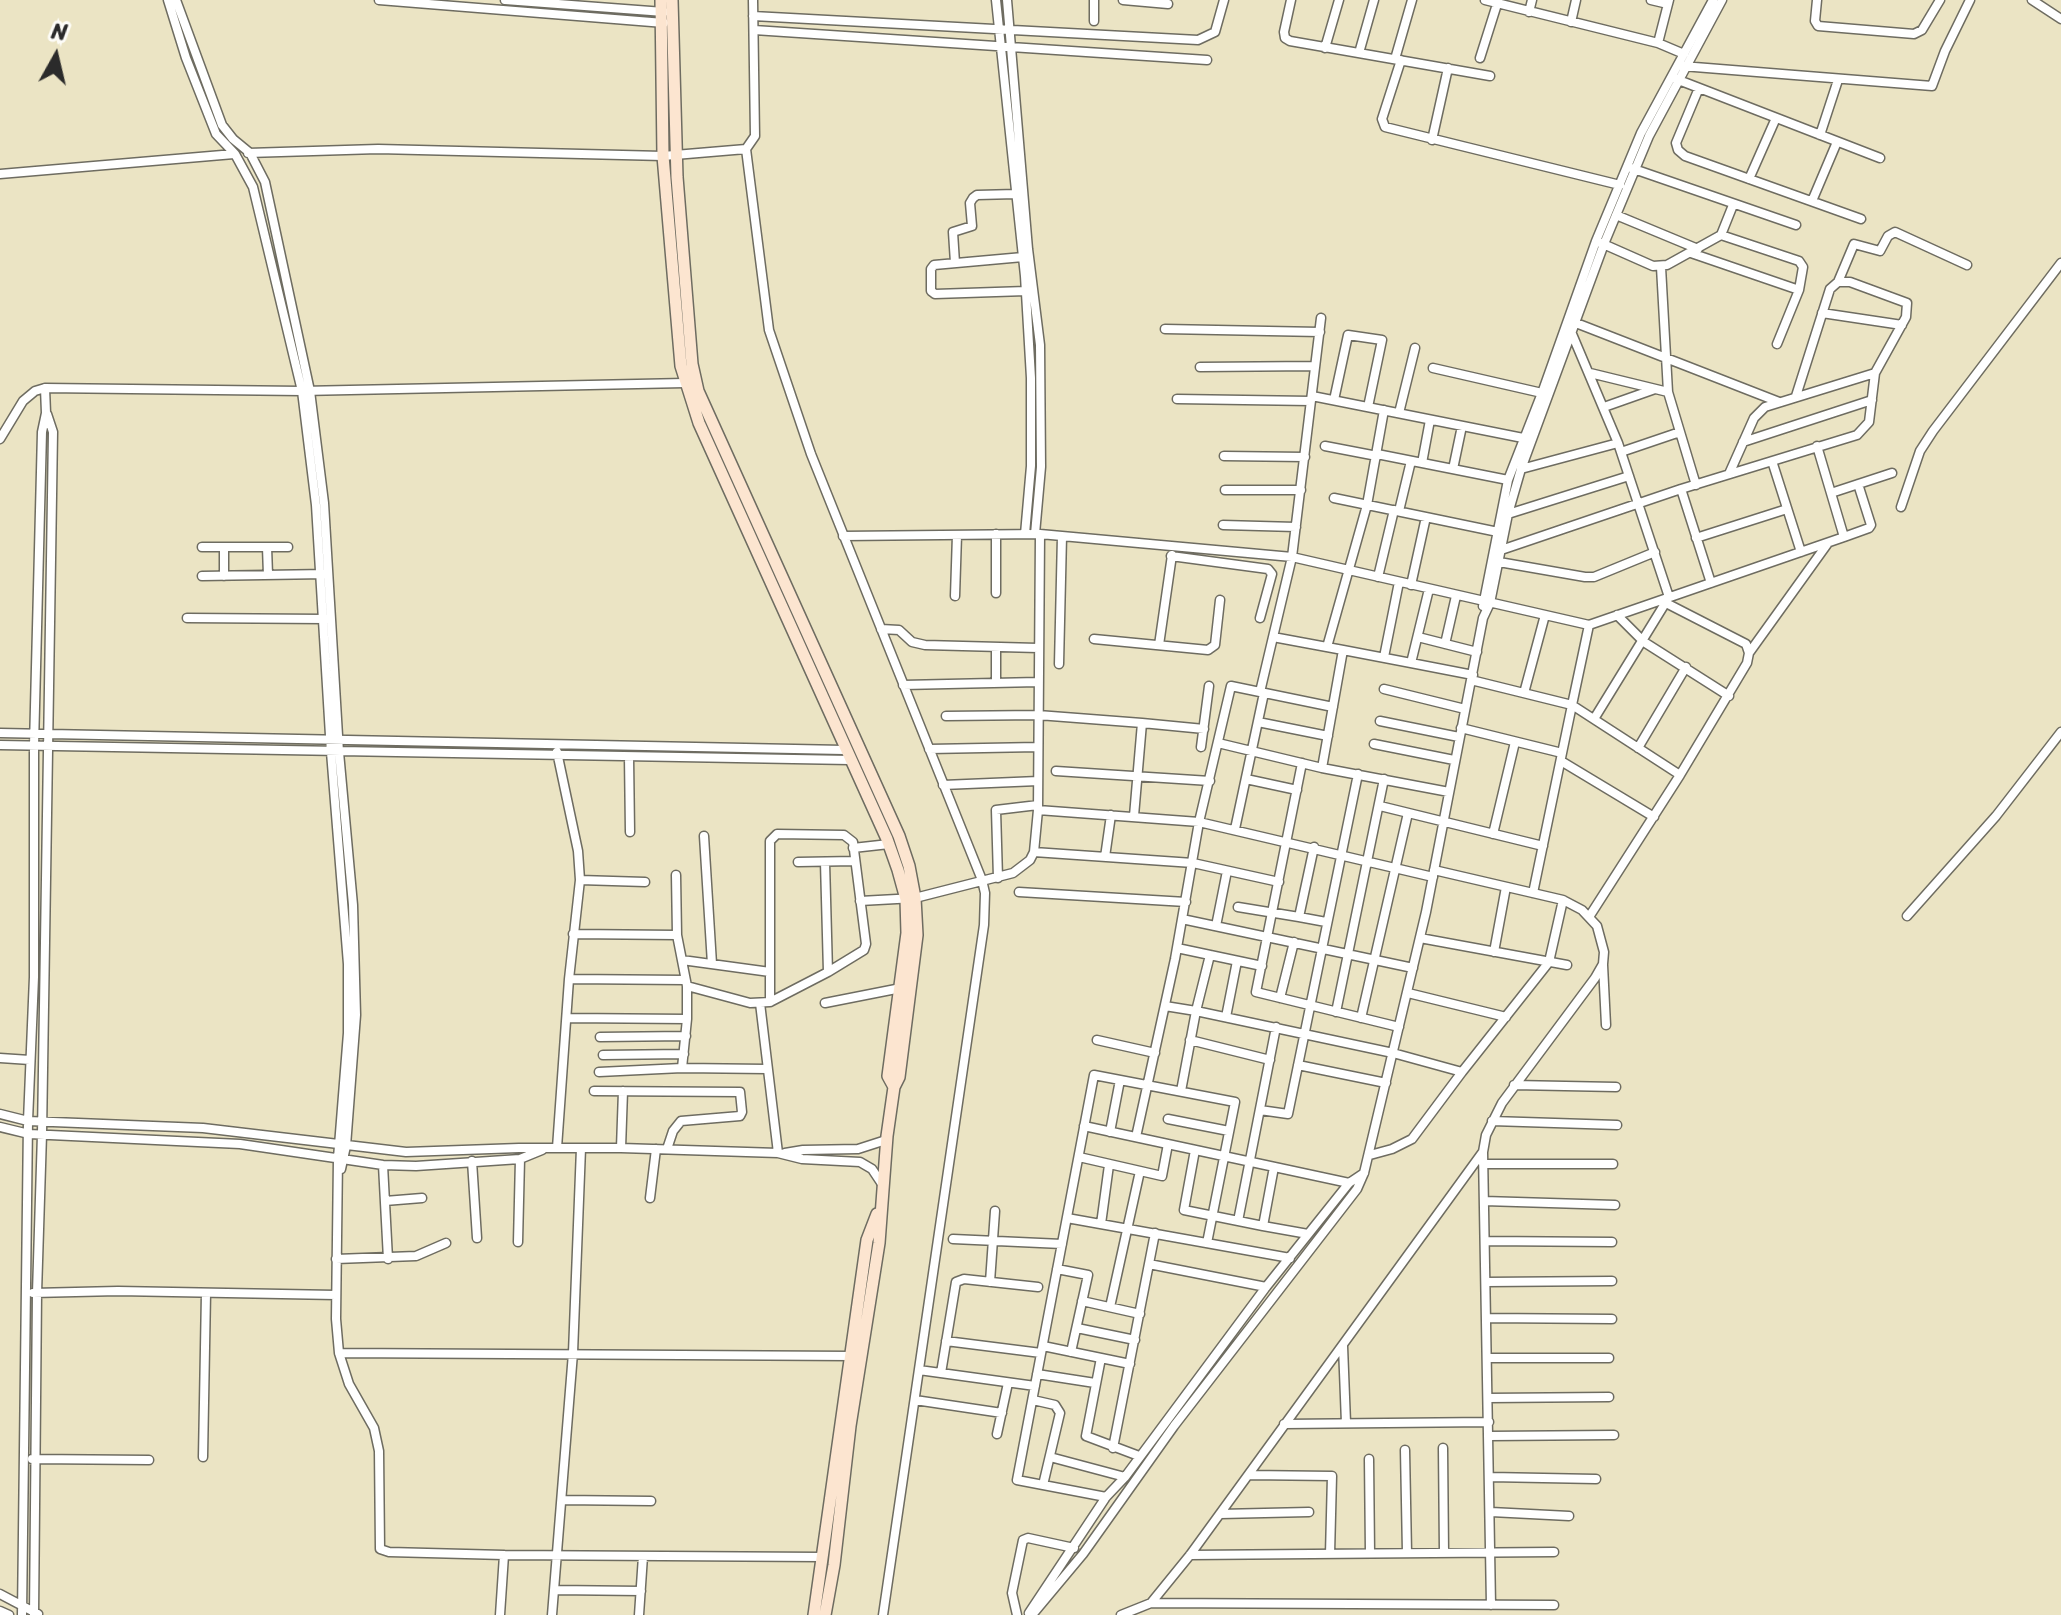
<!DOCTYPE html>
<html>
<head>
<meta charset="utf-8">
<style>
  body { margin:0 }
  #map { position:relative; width:2061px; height:1615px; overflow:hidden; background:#ebe4c4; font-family:Sriracha,sans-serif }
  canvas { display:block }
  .north { position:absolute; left:16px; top:16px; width:80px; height:80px; -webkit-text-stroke:6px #fdfcf7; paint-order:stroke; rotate:8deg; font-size:22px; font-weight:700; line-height:32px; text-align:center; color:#2b2b2b }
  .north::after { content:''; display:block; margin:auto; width:28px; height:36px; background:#2b2b2b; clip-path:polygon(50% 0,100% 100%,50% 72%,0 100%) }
</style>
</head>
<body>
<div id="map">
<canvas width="2061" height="1615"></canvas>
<div class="north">N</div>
</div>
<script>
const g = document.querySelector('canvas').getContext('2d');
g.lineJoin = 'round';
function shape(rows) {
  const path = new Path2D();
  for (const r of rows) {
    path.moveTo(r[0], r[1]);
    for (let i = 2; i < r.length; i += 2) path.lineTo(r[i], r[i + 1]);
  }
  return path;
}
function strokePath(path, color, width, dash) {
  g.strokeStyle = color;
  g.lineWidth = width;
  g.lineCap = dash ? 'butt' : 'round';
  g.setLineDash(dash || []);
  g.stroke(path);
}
const minor = shape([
  [168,0,186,58,216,134,235,154,253,187,302,391,316,505,331,752,348,964,348,1033,338,1158,336,1319,339,1353,349,1384,374,1428,379,1451,380,1549,389,1552,504,1555,822,1557],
  [176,0,222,125,233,139,250,153,265,182,310,391,324,503,339,752,353,905,356,1015,346,1146,341,1169],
  [379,0,664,23],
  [505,0,664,12],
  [996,0,1025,276,1031,378,1031,466,1025,534],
  [1007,0,1028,249,1040,345,1041,467,1035,534],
  [1094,0,1094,21],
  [1123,0,1168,4],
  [1291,0,1284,32,1285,38,1290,41,1490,76],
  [1485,0,1658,43,1669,0],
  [1651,0,1668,4],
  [1817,0,1815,21,1818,26,1914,34,1922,30,1940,0],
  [2032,0,2061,19],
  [1529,12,1532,0],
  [753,16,1198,40,1215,32,1224,0],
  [1571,22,1576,0],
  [754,30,1207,60],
  [1658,43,1684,54],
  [1325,48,1339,0],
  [1359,53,1374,0],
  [1480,58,1498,1],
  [1395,59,1412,0],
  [1401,60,1382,119,1385,127,1620,185],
  [1682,66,1932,86,1945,51,1970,0],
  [1676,79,1880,158],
  [1699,88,1676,143,1678,150,1685,156,1861,219],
  [1820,135,1838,80],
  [1432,140,1448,68],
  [746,149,769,330,811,454,982,880,985,893,984,925,883,1615],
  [248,153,378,149,663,156,746,149,755,136,753,0],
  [1631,168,1796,225],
  [0,174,234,154],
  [1749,179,1776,118],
  [1812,201,1837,142],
  [1616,215,1698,249],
  [1721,235,1799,261,1803,267,1799,290,1777,344],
  [1601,243,1653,266,1667,265,1721,235,1733,205],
  [1691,253,1799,290],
  [1023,257,934,265,931,269,931,291,935,294,1026,291],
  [955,263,953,232,972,226,970,203,973,198,977,195,1016,194],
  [1661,267,1668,392,1696,485],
  [1838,282,1854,244,1880,251,1888,236,1895,232,1967,265],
  [1822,313,1902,325],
  [1321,318,1292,557,1273,637,1343,650,1322,768,1449,792],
  [1576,323,1779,402],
  [1165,329,1320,332],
  [1572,334,1618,443,1669,597,1594,719],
  [1200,367,1315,366],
  [1433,368,1542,393],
  [1590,373,1668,392],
  [1312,396,1523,438],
  [1177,399,1311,401],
  [1334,400,1348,335,1382,340,1368,407],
  [1604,407,1655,389],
  [1399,413,1415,348],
  [0,439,23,401,35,391,45,388],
  [1743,442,1872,400],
  [1325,446,1377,456],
  [1621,452,1680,432],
  [1377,454,1508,480],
  [1224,456,1305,457],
  [1772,461,1801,552],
  [1422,463,1430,420],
  [1453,469,1462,426],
  [1521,469,1618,443],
  [1729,474,1754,418,1765,407,1875,373],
  [1681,489,1711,583],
  [1225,490,1301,490],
  [1831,493,1892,473],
  [1334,498,1498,532],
  [1901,507,1920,451,1933,431,2061,263],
  [1399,511,1411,461],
  [1508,514,1629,476],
  [1223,525,1296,527],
  [996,534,996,593],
  [1040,534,1038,810,1199,822,1433,877],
  [843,536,1040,534,1292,557,1589,625,1844,537,1817,446],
  [1844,537,1869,528,1871,525,1858,484],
  [1696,538,1787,509],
  [202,547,288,547],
  [224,547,224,576],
  [267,547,268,575],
  [1501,550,1681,489,1857,435,1869,422,1875,373,1906,317,1907,303,1850,282,1838,282,1830,289,1796,396],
  [1171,556,1268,569,1272,574,1260,618],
  [1499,562,1585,577,1594,577,1655,552],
  [202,576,326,574],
  [1378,577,1394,510],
  [1411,585,1426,517],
  [1429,589,1411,663,1473,675],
  [955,596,957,535],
  [1483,606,1508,480,1542,393,1596,241,1641,133,1713,0],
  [1617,615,1644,642,1729,696],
  [187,618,325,619],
  [881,629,899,630,912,642,925,645,1038,648],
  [1418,637,1477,652],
  [1094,639,1208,650,1215,645,1220,600],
  [1445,644,1456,596],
  [1159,645,1172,555],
  [1327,647,1367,505,1384,410],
  [1343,650,1411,663],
  [1749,653,1828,543],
  [1384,657,1399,582],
  [1059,664,1062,536],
  [1471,680,1572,705,1589,625],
  [996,683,996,647],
  [903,685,1038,682],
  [1384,689,1465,709],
  [1260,692,1333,707],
  [1524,693,1545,615],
  [946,716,1038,715,1142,723],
  [1380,721,1459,737],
  [1258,722,1328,736],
  [1461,728,1562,753],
  [0,733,844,750],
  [1218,743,1322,768],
  [1374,744,1454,760],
  [0,745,850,760],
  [1201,747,1209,686],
  [1638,748,1686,667],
  [929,749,1038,747],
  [557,752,578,851,580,880,569,979,557,1148],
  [629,757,630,832],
  [1561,761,1654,817],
  [1302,763,1256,992,1399,1027],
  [1056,771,1210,781],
  [1246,779,1297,790],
  [943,785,1038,781],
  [1380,806,1543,846],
  [1134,816,1142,723,1204,729],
  [1235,829,1264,693],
  [1493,834,1515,742],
  [704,836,712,964],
  [1314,847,1299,917,1326,922],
  [853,848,889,844],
  [1034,852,1193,863,1279,882],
  [1105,857,1111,815],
  [798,862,855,861],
  [825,862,828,972],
  [1434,870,1563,900,1582,910,1597,926,1604,952,1603,964,1595,978,1502,1103,1486,1135,1483,1152,1491,1605],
  [676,875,677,935,687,986,687,1019,682,1068],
  [998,878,996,810,1038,805],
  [580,880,645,882],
  [1019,892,1186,902],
  [1533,893,1572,705,1680,775],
  [860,901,915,898,1013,873,1030,860,1034,852,1038,810],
  [1238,907,1299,917],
  [1907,916,1996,816,2061,732],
  [1589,917,1680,775,1747,663,1749,653,1746,644,1666,603],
  [1182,919,1413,968],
  [1216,926,1227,871],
  [573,934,677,935],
  [1420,938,1567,965],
  [1177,948,1262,966],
  [1494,952,1506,887],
  [1210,955,1196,1011,1393,1053,1462,1072],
  [682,960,770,972],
  [1603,965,1606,1025],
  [569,979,685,980],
  [687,986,750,1003,770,1002,828,972,864,950,866,944,853,842,844,835,777,834,770,841,770,1002],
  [1408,993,1506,1017],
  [1280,998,1294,942],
  [760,1003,778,1153],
  [825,1003,901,988],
  [1165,1006,1196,1011,1181,1091],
  [1336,1012,1384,779],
  [1226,1017,1237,961],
  [567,1018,687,1019],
  [1361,1018,1408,813],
  [600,1037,686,1036],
  [1097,1040,1155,1053],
  [1190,1040,1270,1060],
  [603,1055,684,1054],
  [0,1058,30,1060],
  [1298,1065,1386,1083],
  [599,1072,682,1068,767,1069],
  [1514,1085,1616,1087],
  [594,1091,740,1092,742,1112,740,1116,681,1121,673,1131,667,1149],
  [1260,1110,1288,1114,1358,774],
  [0,1114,28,1121,203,1128,406,1152,519,1148,621,1148,778,1153,802,1159,860,1162,872,1169,882,1184],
  [1168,1119,1229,1131],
  [1492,1121,1617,1125],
  [1084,1126,1349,1183],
  [0,1127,29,1134,240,1144,383,1165,416,1166,520,1159,542,1150],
  [1110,1132,1120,1080],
  [1136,1137,1175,959,1199,822,1231,686,1260,692,1273,637],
  [621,1148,623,1091],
  [1195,1150,1184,1210,1263,1226,1274,1167],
  [785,1153,803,1150,858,1149,886,1140],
  [1370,1155,1392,1149,1412,1139,1462,1072,1549,962,1563,900],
  [1079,1157,1162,1176,1168,1144],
  [472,1161,477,1238],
  [1483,1164,1613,1164],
  [383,1165,388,1259],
  [650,1198,656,1149],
  [385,1201,422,1198],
  [1484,1201,1615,1205],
  [1067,1218,1290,1258],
  [1238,1221,1276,1027],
  [1101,1224,1109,1165],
  [1263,1226,1308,1234],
  [953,1239,1062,1244],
  [1485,1241,1612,1242],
  [518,1242,520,1159],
  [336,1259,416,1256,446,1243],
  [1149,1264,1266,1287],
  [1057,1269,1088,1275,1071,1352],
  [990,1282,995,1211],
  [1486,1282,1612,1281],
  [33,1293,118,1291,336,1295],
  [1082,1301,1140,1314],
  [1110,1307,1140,1171],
  [1486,1318,1612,1319],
  [1077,1328,1135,1340],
  [946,1341,1041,1353],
  [1043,1346,1130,1364],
  [1343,1346,1346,1423],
  [339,1353,852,1356],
  [1101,1358,1086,1436,1139,1456],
  [1487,1358,1609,1358],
  [919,1370,1035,1386],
  [941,1373,956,1282,964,1279,1038,1287],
  [1037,1374,1095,1383],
  [1488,1398,1609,1397],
  [915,1400,1002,1413],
  [1033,1400,1055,1405,1060,1413,1043,1485],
  [1284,1424,1489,1422],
  [997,1434,1008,1383],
  [1489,1436,1614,1435],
  [1113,1448,1155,1233],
  [1443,1448,1444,1553],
  [1405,1450,1407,1553],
  [203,1457,206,1293],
  [1050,1457,1125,1477],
  [32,1459,149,1460],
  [1369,1459,1370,1553],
  [1249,1475,1332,1476,1330,1554],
  [1490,1477,1596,1479],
  [1106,1497,1017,1480,1094,1075,1235,1102,1207,1243],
  [562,1500,651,1501],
  [1491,1512,1569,1516],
  [1220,1514,1309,1512],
  [1190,1555,1554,1552],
  [555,1590,641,1591],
  [0,1594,38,1614],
  [1151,1603,1190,1555,1482,1153],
  [0,1611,9,1615],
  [1029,1613,1106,1497,1125,1477,1266,1287,1349,1183,1364,1173],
  [22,1615,28,1121,34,977,34,746,42,432,46,413,45,388,302,391,685,383],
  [34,1615,37,1293,42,1134,53,432,47,414],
  [500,1615,504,1555],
  [552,1615,573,1353,581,1148],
  [639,1615,643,1556],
  [1017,1615,1012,1593,1023,1540,1028,1538,1074,1548],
  [1032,1615,1083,1554,1174,1426,1357,1189,1364,1173,1426,912,1483,618,1490,603,1508,514,1521,469,1604,244,1649,136,1722,0],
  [1121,1615,1151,1603,1554,1605]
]);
const secondary = shape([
  [661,0,663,156,681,366,699,423,887,839,898,870,906,899,907,933,888,1076,894,1087],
  [672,0,677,177,692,364,698,391,899,836,909,866,915,898,917,935,899,1077,894,1087,887,1136,879,1243,850,1426,834,1565,825,1615],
  [814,1615,867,1240,877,1214]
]);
strokePath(minor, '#6e6c61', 11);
strokePath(secondary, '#6e6c61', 14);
strokePath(minor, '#fff', 8);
strokePath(secondary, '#fce5d0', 11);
</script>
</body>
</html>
